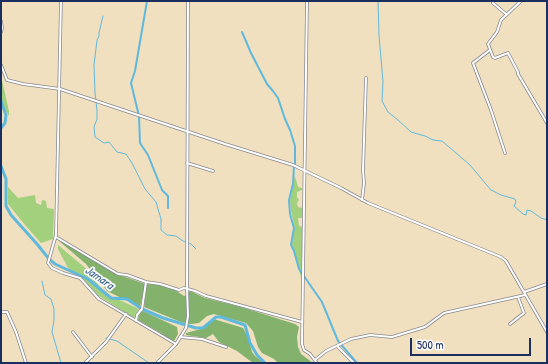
<!DOCTYPE html>
<html>
<head>
<meta charset="utf-8">
<style>
  body { margin:0 }
  #map { position:relative; width:548px; height:364px; overflow:hidden; background:#f0e0c0; font-family:"Patrick Hand",sans-serif }
  canvas { display:block }
  .frame { position:absolute; inset:0; border:2px solid #1b2f5e; pointer-events:none }
  .scale { position:absolute; left:410px; top:338px; width:121px; height:18px; box-sizing:border-box; border:2px solid #1b2f5e; border-top:0; padding-left:5px; font-size:12px; line-height:14px; white-space:nowrap; color:#1b2f5e; -webkit-text-stroke:3px #fff; paint-order:stroke }
</style>
</head>
<body>
<div id="map">
<canvas width="548" height="364"></canvas>
<div class="frame"></div>
<div class="scale">500 m</div>
</div>
<script>
const g = document.querySelector('canvas').getContext('2d');
g.lineJoin = 'round';
function fillPath(path, color) {
  g.fillStyle = color;
  g.fill(path, 'evenodd');
}
function shape(rows) {
  const path = new Path2D();
  for (const r of rows) {
    path.moveTo(r[0], r[1]);
    for (let i = 2; i < r.length; i += 2) path.lineTo(r[i], r[i + 1]);
  }
  return path;
}
function strokePath(path, color, width, dash) {
  g.strokeStyle = color;
  g.lineWidth = width;
  g.lineCap = dash ? 'butt' : 'round';
  g.setLineDash(dash || []);
  g.stroke(path);
}
function write(font, color, halo, rows, align = 'center') {
  g.font = font + ' "Patrick Hand",sans-serif';
  g.lineWidth = 3.5;
  g.setLineDash([]);
  g.textBaseline = 'middle';
  g.strokeStyle = halo;
  g.fillStyle = color;
  for (const [text, x, y, turn = 0] of rows) {
    g.save();
    g.translate(x, y);
    g.rotate((+turn || 0) * Math.PI / 180);
    g.textAlign = isNaN(turn) ? turn : align;
    if (halo) g.strokeText(text, 0, 0);
    g.fillText(text, 0, 0);
    g.restore();
  }
}
fillPath(shape([
  [1,76,9,111,9,116,1,102],
  [295,176,298,187,302,188,302,190,297,192,297,197,299,200,297,203,298,207,303,208,302,218,298,218,299,226,303,227,301,277,297,264,292,245,294,224,291,211,290,200],
  [8,187,18,198,35,195,36,203,41,205,42,200,46,201,47,208,54,209,53,239,41,243,25,225,8,204],
  [58,245,89,271,104,293,139,309,134,318,99,296,83,279,68,268,58,249]
]), '#a3d07d');
fillPath(shape([
  [59,241,66,244,114,273,145,284,140,307,107,291,86,264],
  [147,284,159,285,175,290,184,296,187,295,190,291,205,298,241,307,295,324,299,327,297,337,298,347,301,354,313,363,278,363,274,359,262,353,258,347,253,331,246,323,214,314,207,316,199,323,191,324,181,322,144,307],
  [143,311,177,327,178,334,174,341,167,338,161,333,138,320,140,312],
  [214,319,243,328,248,337,252,352,255,356,264,363,253,363,237,351,219,342,213,334,206,338,186,335,186,333,201,329]
]), '#82b26c');
strokePath(shape([
  [378,1,379,35,383,82,382,101,388,112,398,120,411,132,425,136,433,140,442,141,470,165,491,190,501,195,515,199,516,202,514,206,523,214,526,215,527,210,531,211,541,218,547,220],
  [103,16,99,33,99,36,97,40,94,65,95,93,97,110,97,119,94,127,95,137,104,143,109,142,117,152,126,154,132,163,145,189,156,202,161,219,161,230,167,235,176,236,183,241,191,244,196,249],
  [42,281,45,295,51,299,54,309,54,320,52,332,61,363],
  [106,338,117,341,149,363]
]), '#60b9dd', 1);
strokePath(shape([
  [147,1,135,71,131,83,139,116,140,143,148,155,162,190,168,196,168,208],
  [242,32,251,53,267,84,273,91,278,98,285,119,290,130,295,146,295,165],
  [294,166,293,184,289,200,290,214,294,228,291,245,294,251,299,269,322,302,338,341,357,363]
]), '#60b9dd', 2);
strokePath(shape([
  [1,101,6,115,5,123,1,128],
  [1,166,6,179,6,206,11,215,37,244,49,259,55,264,88,279,111,298,127,299,142,309,163,318,196,328,203,328,216,317,221,317,245,325,250,343,257,355,265,363]
]), '#60b9dd', 3);
const street = shape([
  [61,1,56,235,48,263,52,268,63,273,80,278,99,299,176,344,157,363],
  [307,1,302,344,304,350,310,354,317,363],
  [521,1,501,20,497,32,488,44,493,57,495,58,508,53,518,72,518,74,547,123],
  [493,3,506,14],
  [1,21,2,28,1,32],
  [490,50,473,63,491,110,505,153],
  [1,65,7,80,23,84,60,89,225,144,293,165,341,188,368,203,501,257,506,261,547,332],
  [187,163,213,171],
  [362,200,364,183,363,170,366,78],
  [56,237,118,274,127,275,146,282,160,284,179,290,184,288,195,291,206,296,302,322],
  [524,292,547,284],
  [1,312,7,312,16,332,26,363],
  [136,321,137,315,142,309,146,282],
  [510,324,524,313,518,297],
  [73,332,92,357],
  [180,337,202,339,226,347],
  [176,344,186,328,188,316,187,289,188,1],
  [337,346,354,363],
  [315,360,326,351,351,339,370,335,392,337,425,327,444,313,525,295],
  [85,363,106,342,126,314]
]);
strokePath(street, '#86888f', 3.5);
strokePath(street, '#fff', 2);
write('italic 12px', '#335f8a', '#fff', [
  ["Jamara",99,278,35]
]);
</script>
</body>
</html>
